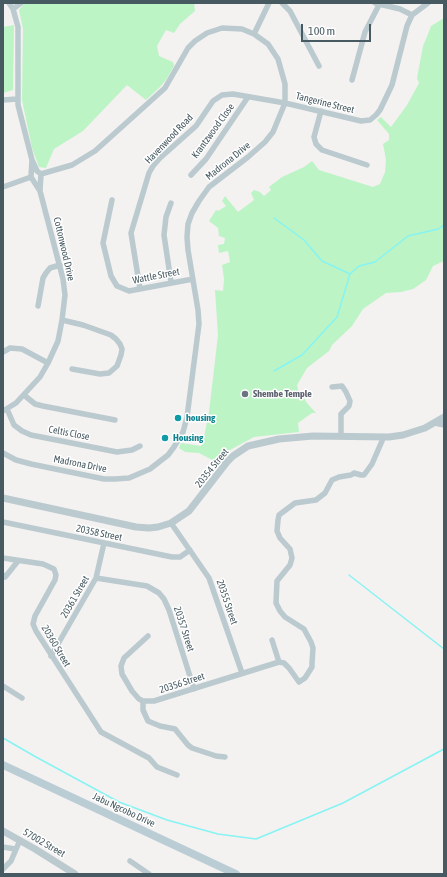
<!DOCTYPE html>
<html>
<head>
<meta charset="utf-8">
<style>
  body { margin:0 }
  #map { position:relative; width:447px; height:877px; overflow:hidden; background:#f4f1f1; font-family:"Asap Condensed",sans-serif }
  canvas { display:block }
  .frame { position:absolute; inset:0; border:4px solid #475a61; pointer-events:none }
  .scale { position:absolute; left:301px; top:24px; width:70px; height:18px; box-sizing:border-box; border:2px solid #475a61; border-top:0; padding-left:5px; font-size:12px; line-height:14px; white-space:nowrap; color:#475a61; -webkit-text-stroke:3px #fff; paint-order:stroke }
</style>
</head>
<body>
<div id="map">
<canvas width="447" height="877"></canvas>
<div class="frame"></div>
<div class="scale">100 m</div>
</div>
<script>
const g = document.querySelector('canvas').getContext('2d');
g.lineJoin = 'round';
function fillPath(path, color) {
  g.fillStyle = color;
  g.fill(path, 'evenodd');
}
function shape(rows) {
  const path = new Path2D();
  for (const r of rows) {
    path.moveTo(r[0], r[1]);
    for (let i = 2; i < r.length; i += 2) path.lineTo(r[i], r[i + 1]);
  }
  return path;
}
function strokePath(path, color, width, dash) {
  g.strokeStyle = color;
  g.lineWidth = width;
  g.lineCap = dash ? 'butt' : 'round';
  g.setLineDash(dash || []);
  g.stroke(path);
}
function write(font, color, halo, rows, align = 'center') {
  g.font = font + ' "Asap Condensed",sans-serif';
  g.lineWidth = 3;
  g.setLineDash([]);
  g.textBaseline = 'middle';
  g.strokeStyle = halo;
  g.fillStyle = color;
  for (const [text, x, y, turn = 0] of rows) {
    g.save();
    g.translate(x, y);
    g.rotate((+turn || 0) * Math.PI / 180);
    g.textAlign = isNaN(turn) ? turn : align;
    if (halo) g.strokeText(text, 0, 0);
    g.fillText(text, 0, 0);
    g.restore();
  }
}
fillPath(shape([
  [25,3,194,3,195,11,180,24,174,33,166,30,157,46,159,56,173,62,174,66,166,80,159,88,146,100,127,85,83,131,54,149,46,168,39,167,32,148,22,100,23,29,19,10],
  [444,18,444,261,433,266,426,280,413,289,401,292,386,293,363,309,352,326,332,345,329,351,307,368,297,385,299,394,304,397,306,402,316,413,312,413,298,423,299,432,254,437,230,450,216,462,199,453,185,452,179,448,181,443,201,446,204,437,209,412,218,335,215,290,223,291,224,279,222,265,230,262,228,251,219,253,218,245,224,244,225,238,219,236,218,228,209,221,216,210,218,211,226,206,222,201,225,196,238,212,254,200,251,193,254,190,260,192,264,196,271,190,269,187,282,177,304,167,312,161,319,170,373,187,380,184,385,172,386,160,383,144,389,140,389,134,377,120,381,117,391,127,407,105,419,83,417,78,423,46,428,34,431,26],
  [14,25,13,90,3,93,3,27]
]), '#bdf4c5');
strokePath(shape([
  [274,218,304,240,322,261,350,274],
  [274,371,302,355,337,317,350,274,359,266,375,262,408,236,438,229,444,225],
  [349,575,444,649],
  [3,738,36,757,119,802,167,820,218,834,256,839,343,803,444,749]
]), '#86f4f2', 1.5);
strokePath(shape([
  [9,3,13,9,18,27,18,105,32,160,37,171,41,174],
  [282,3,290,11,319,66],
  [375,3,400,9,412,15],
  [13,9,21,3],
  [254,34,269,3],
  [352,80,365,32,380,3],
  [3,100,17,99],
  [321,111,314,137,316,144,322,150,367,165],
  [191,175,206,159,248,97],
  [3,187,31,177],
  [40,190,41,174],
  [112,200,103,243,111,276,117,286,129,291,193,279],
  [171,203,166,217,164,235,171,282],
  [140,289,131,233,149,173,153,166,160,158,196,126,213,101,222,95,233,94,285,103,361,121,370,120,376,115,380,110,392,85,407,26,412,15,428,3],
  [38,306,43,278,46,273,50,268,60,265],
  [62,320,83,325,111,335,116,339,120,344,122,349,121,355,117,366,109,373,100,374,72,369],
  [3,352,10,348,22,349,48,363],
  [332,387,342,386,346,392,350,401,349,406,341,414,341,435],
  [24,395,35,404,43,406,115,420],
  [7,409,14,425,22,431,31,435,117,452,132,450,140,446],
  [3,411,16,403,40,377,48,363,58,341,62,320,65,295,63,279,40,191,31,177,32,160],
  [435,423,444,425],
  [3,453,16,460,31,464,104,479,115,479,129,478,150,469,168,455,174,447,183,432,187,417,199,324,198,310,188,250,187,237,188,224,192,213,199,201,209,187,248,157,265,142,273,132,285,103,285,84,278,59,268,44,254,34,242,29,222,28,207,33,195,41,188,48,165,88,95,151,72,165,41,174],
  [3,522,172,557,180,557,190,550],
  [171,523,209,578,242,673],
  [3,558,43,564,54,569,56,575,55,580,35,616,33,624,36,631,101,732,149,758,157,767,177,775],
  [3,575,5,577,6,576,18,561],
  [96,578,147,586,159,593,164,599,169,610,194,689],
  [148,636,124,658,121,666,122,674,132,691,139,699,143,701,154,701,279,662,284,663,289,668,299,682,305,678,312,667,312,663,313,648,311,642,304,629,285,617,280,611,276,603,277,581,290,565,292,558,290,549,280,538,277,531,278,520,279,515,295,503,316,500,325,493,332,480,339,477,351,475,354,473,361,475,364,475,372,464,382,441,383,437],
  [272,640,279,662],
  [51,656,96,578,104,543],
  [3,686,22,698],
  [143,701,143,710,148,721,160,726,175,729,188,745,192,748,216,756,225,757],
  [3,847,15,849],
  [130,861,149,874],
  [3,869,11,861,20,840]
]), '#bbcacf', 5.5);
strokePath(shape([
  [3,498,136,527,149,528,158,527,171,523,189,511,227,462,233,456,248,446,279,439,313,436,389,437,403,435,425,428,444,417],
  [3,831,35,849,75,874]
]), '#bbcacf', 7);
strokePath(shape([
  [3,765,236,874]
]), '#bbcdd4', 8);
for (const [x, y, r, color] of [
  [245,394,4,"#6b7280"],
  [178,418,4,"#0f9aa8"],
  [165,438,4,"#0f9aa8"]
]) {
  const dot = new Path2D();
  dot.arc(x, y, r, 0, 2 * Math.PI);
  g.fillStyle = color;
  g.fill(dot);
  strokePath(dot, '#fff', 1.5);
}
write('10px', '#475a61', '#fff', [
  ["Tangerine Street",325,103,14],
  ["Krantzwood Close",213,131,-54],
  ["Havenwood Road",169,139,-46],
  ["Madrona Drive",228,161,-39],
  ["Cottonwood Drive",64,249,77],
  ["Wattle Street",156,276,-11],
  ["Celtis Close",69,433,11],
  ["Madrona Drive",80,464,11],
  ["20354 Street",212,468,-51],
  ["20358 Street",99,533,12],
  ["20361 Street",75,597,-60],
  ["20355 Street",227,602,71],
  ["20357 Street",184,629,72],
  ["20360 Street",56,646,59],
  ["20356 Street",182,683,-18],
  ["Jabu Ngcobo Drive",124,810,25],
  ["57002 Street",44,843,30]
]);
write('bold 10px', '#5b616d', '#fff', [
  ["Shembe Temple",253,394]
], 'left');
write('bold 10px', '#0d838f', '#fff', [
  ["housing",186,418],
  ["Housing",173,438]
], 'left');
</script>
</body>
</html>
